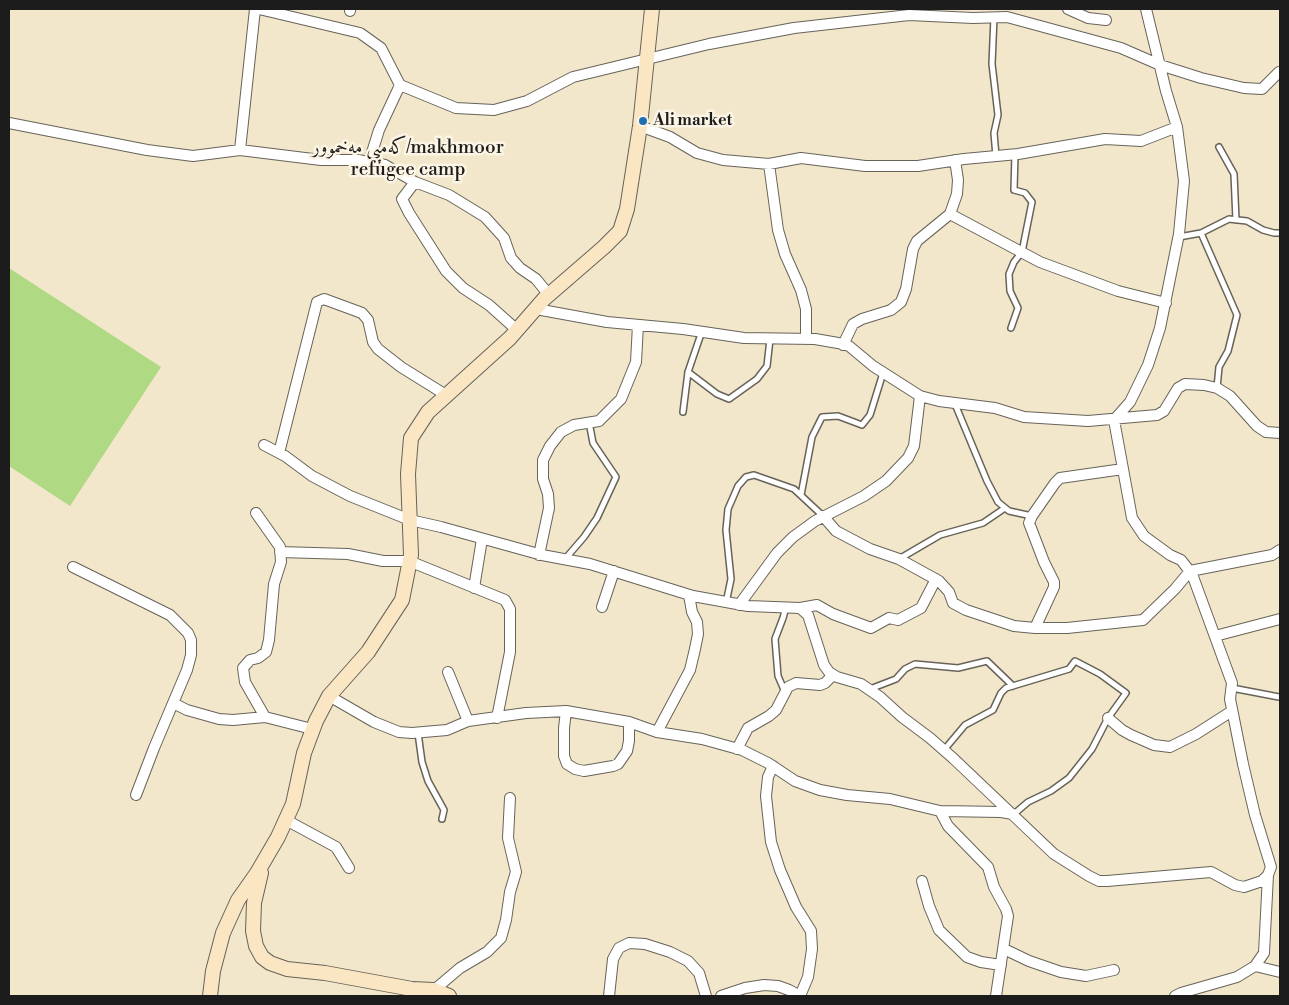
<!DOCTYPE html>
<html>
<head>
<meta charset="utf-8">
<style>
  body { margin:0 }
  #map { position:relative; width:1289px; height:1005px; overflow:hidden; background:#f2e7cb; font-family:"Libre Bodoni",serif }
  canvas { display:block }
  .frame { position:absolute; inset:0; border:10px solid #1c1c1c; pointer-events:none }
</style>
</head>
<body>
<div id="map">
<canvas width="1289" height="1005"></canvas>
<div class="frame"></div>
</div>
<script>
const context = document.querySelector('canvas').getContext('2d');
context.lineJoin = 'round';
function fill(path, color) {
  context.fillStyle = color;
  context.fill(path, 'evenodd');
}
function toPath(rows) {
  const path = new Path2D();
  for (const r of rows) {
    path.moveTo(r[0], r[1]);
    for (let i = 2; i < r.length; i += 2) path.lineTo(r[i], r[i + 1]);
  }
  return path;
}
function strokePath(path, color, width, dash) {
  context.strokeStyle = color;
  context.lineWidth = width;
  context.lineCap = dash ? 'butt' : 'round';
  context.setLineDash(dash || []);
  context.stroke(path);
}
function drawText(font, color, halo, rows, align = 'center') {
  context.font = font + ' "Libre Bodoni",Amiri,serif';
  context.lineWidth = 5;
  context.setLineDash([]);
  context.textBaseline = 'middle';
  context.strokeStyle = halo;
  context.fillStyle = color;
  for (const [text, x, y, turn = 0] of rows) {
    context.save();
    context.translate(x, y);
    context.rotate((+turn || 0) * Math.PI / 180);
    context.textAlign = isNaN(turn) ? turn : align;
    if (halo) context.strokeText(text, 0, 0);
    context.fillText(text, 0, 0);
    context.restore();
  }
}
fill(toPath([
  [9,268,161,367,70,506,9,466]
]), '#b0d984');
const lane = toPath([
  [994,17,992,64,998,115,994,133,996,156],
  [1219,147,1234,174,1236,220],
  [1201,233,1237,315,1228,351,1219,367,1217,388],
  [1179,237,1201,233,1229,219,1247,221,1263,230,1274,233,1280,233],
  [1011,328,1018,308,1010,291,1009,274,1014,262,1022,252,1032,202,1025,193,1014,190,1015,154],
  [688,372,717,394,729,399,757,379,767,366,770,339],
  [955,404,987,481,998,502,1009,511,1032,516],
  [683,412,688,372,702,331],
  [801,495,812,437,822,417,838,416,862,425,870,415,883,373],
  [565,559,584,537,597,518,616,477,593,443,589,422],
  [899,559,940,535,983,523,1005,508],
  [726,603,731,579,726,530,728,509,738,486,746,477,754,475,794,489,823,516],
  [1232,688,1279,697],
  [870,689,896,679,905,669,915,664,958,668,987,661,1013,686],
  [785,692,778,676,775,639,783,618,786,607],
  [418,733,422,762,428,781,444,810,442,819],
  [944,750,965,725,993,710,1001,693,1006,688,1069,669,1075,661,1100,674,1126,693,1108,718,1092,749,1069,778,1051,791,1028,802,1014,814]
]);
const street = toPath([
  [259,9,360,33,381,48,400,85,456,108,494,110,527,101,573,77,709,44,794,28,909,15,973,18,1007,17,1121,48,1160,65,1201,78,1244,88,1262,89,1279,72],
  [1068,9,1088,18,1106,20],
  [350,11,350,9],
  [9,123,147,150,193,156,240,150,321,160,358,160,385,165,415,182,449,195,485,217,504,238,511,258,520,268,536,279,549,295],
  [640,126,670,137,697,153,723,160,769,164,801,158,865,166,918,166,964,159,1018,154,1105,139,1141,141,1177,127],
  [240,150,255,9],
  [369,162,379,130,400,85],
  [769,164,778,230,785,254,801,290,806,309,806,339],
  [415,182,402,199,409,213,446,271,463,288,489,305,517,330],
  [950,214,1040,262,1118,291,1166,303],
  [536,309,607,322,683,329,744,338,815,339,838,343,849,346,873,366,920,396,939,401,995,408,1024,417,1088,421,1157,415,1164,411,1178,388,1185,384,1204,385,1217,388,1230,396,1257,426,1266,432,1280,433],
  [843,345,853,324,862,319,891,310,901,302,906,289,913,249,917,241,950,214,957,194,958,180,955,160],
  [264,445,285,456,312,476,350,496,410,520,441,527,542,555,590,564,693,596,748,606,800,608,808,615,824,665,829,672,837,677,861,684,880,697,902,717,930,738,954,759,1054,854,1089,876,1099,881,1107,881,1211,872,1235,885,1244,887,1262,881,1268,875,1271,867,1255,815,1243,764,1230,699,1232,683,1192,574,1181,560,1170,555,1144,536,1132,518,1114,420,1130,402,1148,365,1160,328,1179,234,1184,181,1177,127,1166,91,1146,9],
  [279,453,317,302,324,299,362,313,368,320,373,342,378,349,401,367,446,395],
  [256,513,280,547,281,562,274,584,269,640,266,652,258,658,250,660,243,668,245,682,265,717],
  [823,516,836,531,870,549,899,559,939,581,949,592,953,603,966,610,1014,626,1035,628,1067,628,1143,620,1175,589,1190,571,1272,555,1280,550],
  [280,552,348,554,383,561,409,561,505,600,510,609,510,652,497,718],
  [539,555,549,508,548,494,543,479,543,460,550,446,561,432,574,425,599,421,621,399,636,362,638,325],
  [73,567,170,615,188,633,191,640,191,655,187,670,154,748,136,795],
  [474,588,482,539],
  [739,605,777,553,793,537,815,521,864,496,886,481,908,458,914,446,920,396],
  [602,607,614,571],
  [800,608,817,605,833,614,871,628,889,618,898,620,921,608,936,579],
  [1035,628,1054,587,1054,582,1044,562,1031,528,1029,523,1032,516,1055,483,1060,478,1123,469],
  [1215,636,1280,619],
  [448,672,468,721],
  [329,696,374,722,399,732,412,733,447,730,468,721,526,713,566,711,629,722,657,732,702,739,742,750,768,763,795,781,820,790,847,795,890,799,940,811,1001,812,1013,814],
  [173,703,187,710,219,719,233,720,265,717,312,729],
  [566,711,564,728,564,756,567,764,575,769,584,771,613,766,618,764,627,751,629,741,629,722],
  [1108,718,1122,730,1131,735,1154,745,1170,747,1196,734,1232,711],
  [657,732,690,670,695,649,698,634,697,622,692,612,689,595],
  [737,749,748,728,769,716,776,710,788,687,796,683,820,685,825,683,833,675],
  [773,766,768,777,766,796,771,842,780,870,796,907,811,931,812,949,808,977,800,996],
  [940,811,948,826,988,867,994,887,1006,909,1008,916,996,996],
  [286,820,336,847,349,868],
  [922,881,929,906,939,930,967,957,981,962,1001,965],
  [1004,949,1029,961,1061,972,1086,976,1114,970],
  [1255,966,1280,972],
  [434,990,460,968,487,952,501,938,506,920,510,892,516,872,508,838,510,798],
  [609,996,613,959,619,948,629,943,645,944,670,952,688,961,699,973,706,996],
  [721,996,745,988,764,985,778,986,789,990,800,996],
  [1175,996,1181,993,1237,977,1255,966,1264,953,1268,875]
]);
const secondary = toPath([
  [261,873,254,903,253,931,256,946,262,957,270,963,287,969,325,973,412,989,434,990,449,996],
  [210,996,213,971,223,933,238,900,257,873,278,837,293,804,304,753,316,721,329,696,368,652,402,600,411,555,408,474,411,438,428,412,510,338,544,299,604,247,620,231,627,209,640,126,652,9]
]);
strokePath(lane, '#676359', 8);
strokePath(street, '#676359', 12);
strokePath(secondary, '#676359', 16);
strokePath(lane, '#fff', 5);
strokePath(street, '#fff', 10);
strokePath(secondary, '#fbe6c4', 14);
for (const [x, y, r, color] of [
  [643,121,5,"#1f6fb2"]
]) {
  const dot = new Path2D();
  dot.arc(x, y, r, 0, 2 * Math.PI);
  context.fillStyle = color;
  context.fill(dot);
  strokePath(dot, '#fcf5e5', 2);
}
drawText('bold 16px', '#1c1c1c', '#fcf5e5', [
  ["Ali market",653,121]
], 'left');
drawText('19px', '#1c1c1c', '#fcf5e5', [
  ["کەمپی مەخموور/makhmoor",408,148],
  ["refugee camp",408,170]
]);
</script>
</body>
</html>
